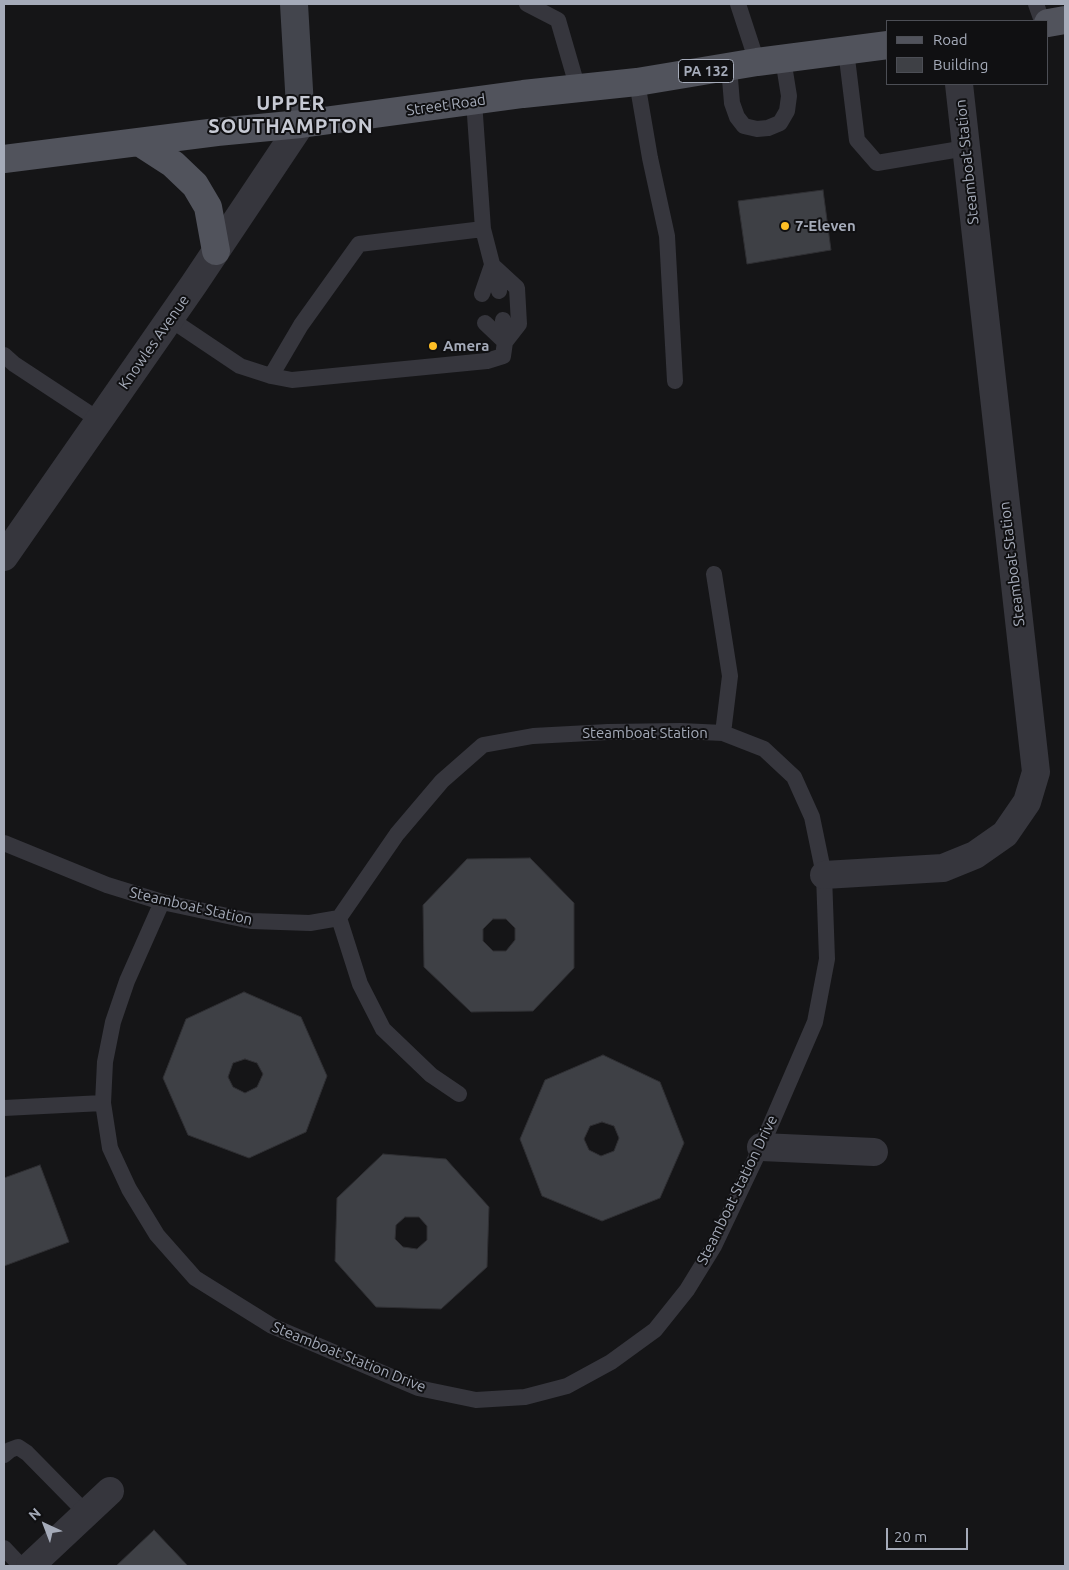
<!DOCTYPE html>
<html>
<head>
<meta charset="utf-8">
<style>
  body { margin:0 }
  #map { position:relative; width:1069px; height:1570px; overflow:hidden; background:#151517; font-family:Ubuntu,sans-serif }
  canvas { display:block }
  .frame { position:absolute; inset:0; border:5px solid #a5abb9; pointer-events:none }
  .legend { position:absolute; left:886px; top:20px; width:162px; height:65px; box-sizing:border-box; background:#101012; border:1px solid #4c4e55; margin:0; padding:6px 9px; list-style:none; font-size:15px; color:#a5abb9 }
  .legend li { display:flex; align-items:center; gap:10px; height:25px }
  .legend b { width:25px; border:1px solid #4c4e55 }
  .north { position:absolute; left:20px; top:1500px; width:50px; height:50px; -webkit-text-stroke:4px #101012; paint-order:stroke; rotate:317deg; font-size:14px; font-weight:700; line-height:20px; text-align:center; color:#a5abb9 }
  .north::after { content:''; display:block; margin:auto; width:18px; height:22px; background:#a5abb9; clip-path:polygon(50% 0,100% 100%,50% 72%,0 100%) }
  .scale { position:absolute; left:886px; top:1528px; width:82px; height:22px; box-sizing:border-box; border:2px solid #a5abb9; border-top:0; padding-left:6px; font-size:15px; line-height:18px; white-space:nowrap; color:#a5abb9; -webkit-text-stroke:4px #101012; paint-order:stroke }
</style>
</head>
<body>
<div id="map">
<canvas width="1069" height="1570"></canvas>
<div class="frame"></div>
<ul class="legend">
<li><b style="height:6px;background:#51535c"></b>Road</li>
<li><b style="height:14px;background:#3e4045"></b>Building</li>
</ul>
<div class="north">N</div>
<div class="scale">20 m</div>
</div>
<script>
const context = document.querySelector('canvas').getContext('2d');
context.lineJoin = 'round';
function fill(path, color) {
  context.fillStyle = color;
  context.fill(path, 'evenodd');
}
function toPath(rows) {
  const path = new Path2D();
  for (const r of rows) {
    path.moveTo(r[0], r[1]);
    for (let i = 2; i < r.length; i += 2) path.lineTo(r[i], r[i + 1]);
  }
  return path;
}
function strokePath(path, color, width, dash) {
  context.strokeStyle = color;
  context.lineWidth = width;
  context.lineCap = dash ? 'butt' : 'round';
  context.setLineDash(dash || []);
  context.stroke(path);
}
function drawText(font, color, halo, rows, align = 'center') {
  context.font = font + ' Ubuntu,sans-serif';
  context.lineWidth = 4;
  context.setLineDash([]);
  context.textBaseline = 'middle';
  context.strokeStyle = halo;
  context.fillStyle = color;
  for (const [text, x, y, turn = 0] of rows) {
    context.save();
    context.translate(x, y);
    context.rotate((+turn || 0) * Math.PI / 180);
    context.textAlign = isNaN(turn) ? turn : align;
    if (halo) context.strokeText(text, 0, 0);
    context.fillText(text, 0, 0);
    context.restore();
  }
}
const building = toPath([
  [823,190,831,250,747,264,738,201,823,190],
  [530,858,574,903,574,968,533,1011,471,1012,424,967,423,905,467,859,530,858],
  [493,919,506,919,515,928,515,940,506,951,493,951,483,941,483,929,493,919],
  [244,992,301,1017,327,1076,306,1132,249,1158,188,1135,163,1078,186,1019,244,992],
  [245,1059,257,1063,263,1074,257,1087,245,1093,233,1087,228,1077,233,1063,245,1059],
  [603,1055,660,1082,684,1143,660,1198,602,1221,542,1196,520,1139,545,1080,603,1055],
  [602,1122,614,1126,619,1138,614,1151,601,1156,589,1150,584,1139,590,1126,602,1122],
  [383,1154,446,1159,489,1207,487,1267,441,1309,376,1307,335,1261,337,1198,383,1154],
  [405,1217,419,1217,427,1226,427,1240,417,1249,403,1247,395,1239,396,1225,405,1217],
  [40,1165,69,1242,4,1266,4,1178,40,1165],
  [154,1530,188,1566,116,1566,154,1530]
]);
fill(building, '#3e4045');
strokePath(building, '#2f2f33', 1);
strokePath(toPath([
  [527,4,558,20,578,89],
  [738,4,757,62],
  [1036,4,1042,21],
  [846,50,857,140,877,163,966,148],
  [729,67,732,103,737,117,744,126,757,129,768,128,780,123,787,111,789,96,783,59],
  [637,82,650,158,667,236,675,381],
  [483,229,499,291],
  [482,294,492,265,517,288,519,324,505,342,485,323],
  [170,319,240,366,271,376,292,380,487,361,503,356,505,342,503,320],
  [4,355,14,364,99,420],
  [271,376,301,325,359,244,483,229,474,101],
  [714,574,730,676,723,733],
  [4,843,107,885,162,902,251,921,310,923,339,918,397,834,442,781,483,745,533,736,608,732,681,731,723,733,764,749,794,777,812,817,824,875,827,959,815,1022,761,1147,714,1246,687,1290,655,1330,611,1362,567,1386,525,1397,476,1400,418,1388,272,1326,195,1278,157,1235,129,1189,110,1148,103,1103,105,1062,113,1022,127,981,162,902],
  [339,918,360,984,383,1029,431,1075,459,1094],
  [4,1108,103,1103],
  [4,1455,10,1450,18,1447,27,1453,86,1513],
  [4,1548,21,1566]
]), '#36363d', 16);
strokePath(toPath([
  [4,557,194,284,301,124],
  [824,875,943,868,975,855,1005,834,1027,802,1036,772,959,84],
  [761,1147,874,1152],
  [30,1566,110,1491]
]), '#36363d', 28);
strokePath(toPath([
  [294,4,301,124]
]), '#43454d', 28);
strokePath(toPath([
  [1048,23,1065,20],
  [139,142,173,164,195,185,208,207,216,251],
  [4,159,217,132,301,124,523,94,637,82,757,62,888,45]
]), '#51535c', 28);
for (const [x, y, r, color] of [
  [785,226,5,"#ffbf25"],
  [433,346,5,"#ffbf25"]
]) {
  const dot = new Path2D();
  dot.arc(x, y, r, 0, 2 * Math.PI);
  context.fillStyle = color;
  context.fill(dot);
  strokePath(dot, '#101012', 2);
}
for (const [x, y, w] of [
  [706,71,55]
]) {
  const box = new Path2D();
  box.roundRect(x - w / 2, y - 11.5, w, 23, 4);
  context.fillStyle = '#101012';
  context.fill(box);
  strokePath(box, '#a5abb9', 1);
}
drawText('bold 14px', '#a5abb9', null, [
  ["PA 132",706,71]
]);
drawText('15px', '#a5abb9', '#101012', [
  ["Street Road",446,105,-8],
  ["Steamboat Station",967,162,-96],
  ["Knowles Avenue",154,342,-55],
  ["Steamboat Station",1012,564,-97],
  ["Steamboat Station",645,733],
  ["Steamboat Station",191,906,13],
  ["Steamboat Station Drive",737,1190,-64],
  ["Steamboat Station Drive",349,1357,22]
]);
drawText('bold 15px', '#a5abb9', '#101012', [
  ["7-Eleven",795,226],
  ["Amera",443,346]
], 'left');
context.letterSpacing = '1px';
drawText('bold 20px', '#c7cad4', '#101012', [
  ["UPPER",291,103],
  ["SOUTHAMPTON",291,126]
]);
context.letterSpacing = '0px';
</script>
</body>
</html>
